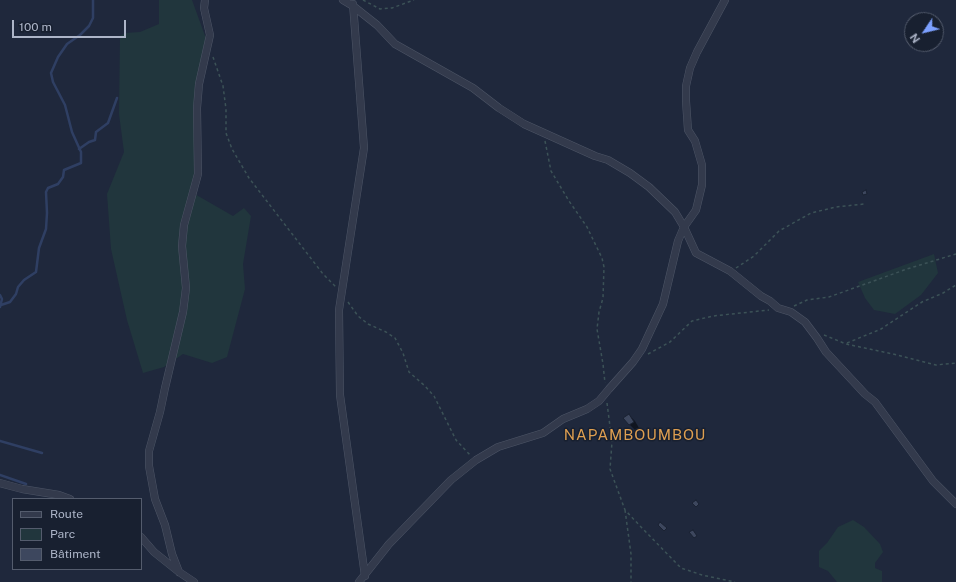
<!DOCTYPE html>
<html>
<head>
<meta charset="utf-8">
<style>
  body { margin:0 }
  #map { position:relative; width:956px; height:582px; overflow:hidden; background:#1f283c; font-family:"Public Sans",sans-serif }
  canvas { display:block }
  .legend { position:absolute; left:12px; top:498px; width:130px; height:72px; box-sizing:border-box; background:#182030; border:1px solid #545c6d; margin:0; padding:5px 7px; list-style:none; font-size:12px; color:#adb5c8 }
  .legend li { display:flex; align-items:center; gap:8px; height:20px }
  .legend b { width:20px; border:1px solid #545c6d }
  .north { position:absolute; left:904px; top:12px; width:40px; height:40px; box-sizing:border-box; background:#182030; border:1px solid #545c6d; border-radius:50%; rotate:235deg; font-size:11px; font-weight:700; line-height:16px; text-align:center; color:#adb5c8 }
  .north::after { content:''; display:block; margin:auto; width:14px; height:18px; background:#7ca0ff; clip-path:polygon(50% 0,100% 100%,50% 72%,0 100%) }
  .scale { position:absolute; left:12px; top:20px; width:114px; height:18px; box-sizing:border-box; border:2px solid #adb5c8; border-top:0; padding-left:5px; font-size:12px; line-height:14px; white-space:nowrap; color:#adb5c8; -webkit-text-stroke:3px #182030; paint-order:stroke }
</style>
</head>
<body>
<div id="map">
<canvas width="956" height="582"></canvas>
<ul class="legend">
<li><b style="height:5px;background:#333a4c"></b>Route</li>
<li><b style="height:11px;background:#21363d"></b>Parc</li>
<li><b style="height:11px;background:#3d475e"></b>Bâtiment</li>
</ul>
<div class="north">N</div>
<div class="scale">100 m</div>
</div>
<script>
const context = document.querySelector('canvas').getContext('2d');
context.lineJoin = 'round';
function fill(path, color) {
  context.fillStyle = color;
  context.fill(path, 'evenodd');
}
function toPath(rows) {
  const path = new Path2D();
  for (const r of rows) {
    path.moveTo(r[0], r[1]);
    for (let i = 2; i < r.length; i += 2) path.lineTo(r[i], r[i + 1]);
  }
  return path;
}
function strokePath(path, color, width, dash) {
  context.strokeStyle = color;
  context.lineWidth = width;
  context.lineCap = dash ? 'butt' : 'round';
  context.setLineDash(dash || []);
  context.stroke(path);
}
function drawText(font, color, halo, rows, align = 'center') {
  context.font = font + ' "Public Sans",sans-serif';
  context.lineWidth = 3;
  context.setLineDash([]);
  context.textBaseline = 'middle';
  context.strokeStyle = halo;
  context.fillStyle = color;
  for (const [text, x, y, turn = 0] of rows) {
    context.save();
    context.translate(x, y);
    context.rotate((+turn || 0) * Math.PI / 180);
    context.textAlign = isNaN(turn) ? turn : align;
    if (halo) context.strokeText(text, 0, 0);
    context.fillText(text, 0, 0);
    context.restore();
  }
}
fill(toPath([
  [159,0,192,0,208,44,199,84,198,174,193,193,233,216,244,208,251,216,243,264,245,289,227,357,212,363,183,354,164,367,143,373,127,320,111,249,107,194,124,152,119,114,120,36,125,33,140,32,159,24],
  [934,254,938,273,921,295,895,314,874,310,865,298,858,282],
  [853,520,864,527,880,544,883,552,875,563,875,568,882,571,882,582,837,582,828,571,819,567,819,551,827,543,838,527]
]), '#21363d');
fill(toPath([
  [629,415,635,421,639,428,635,430,630,425,625,418]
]), '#0007');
strokePath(toPath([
  [79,149,89,142,95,140,96,132,108,123,117,98],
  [0,295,2,299,0,307],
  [1,305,10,302,16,294,18,287,24,280,36,272,39,248,46,229,47,213,46,192,48,188,58,184,63,177,64,170,81,163,81,152,72,132,65,105,53,82,51,73,58,57,67,44,80,35,89,26,93,18,93,0],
  [0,441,42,453],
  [0,475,26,484]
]), '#2f3f63', 2.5);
const building = toPath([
  [866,190,867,194,863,195,862,192,866,190],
  [629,414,634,422,629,425,623,418,629,414],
  [696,500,699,504,696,507,692,503,696,500],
  [660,522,667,528,664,531,658,525,660,522],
  [693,530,697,536,694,538,689,532,693,530]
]);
fill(building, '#3d475e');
strokePath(building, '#1a2232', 1);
const minor = toPath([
  [343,0,353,6,377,25,395,44,473,88,499,108,524,124,595,156,608,160,630,173,649,187,675,212,684,227,696,253,730,271,761,296,770,301,778,308,791,312,805,322,817,338,826,352,865,394,875,402,933,481,956,504],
  [353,4,364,148,339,310,340,395,365,576],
  [0,483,22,489,59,495,70,499],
  [141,537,154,552,179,572,194,582],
  [179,572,172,554,165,525,155,499,149,466,149,451,160,412,165,388,183,312,186,288,182,246,184,225,198,174,197,108,199,84,210,35,204,8,205,0],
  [359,582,389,544,451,480,476,460,498,447,543,433,563,419,587,409,599,401,609,389,633,362,642,349,663,304,678,241,684,227,696,210,702,185,702,165,695,141,688,130,686,101,686,86,690,68,697,52,725,0]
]);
strokePath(minor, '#4d5566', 8);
strokePath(toPath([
  [363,0,380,9,392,8,414,0],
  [213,57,223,86,226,109,226,133,232,149,249,178,323,274,336,287],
  [545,141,551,171,569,201,587,227,602,258,604,267,603,298,599,312,597,329,603,364,605,383],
  [736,268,754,256,779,231,811,213,836,207,864,204],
  [348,302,358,316,368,324,386,332,395,338,403,353,409,372,425,386,434,396,456,440,470,455],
  [794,306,807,300,829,297,907,269,956,254],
  [824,335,846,344,893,354,936,365,956,363],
  [847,343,881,329,922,302,943,293,956,285],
  [648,354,670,342,692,321,713,316,769,310],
  [607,403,612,442,610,469,625,510,642,528,681,568,702,575,735,582],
  [625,510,631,554,631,582]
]), '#3c5257', 1.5, [3, 3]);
strokePath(minor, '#333a4c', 7);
context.letterSpacing = '1px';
drawText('15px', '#df9f51', '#182030', [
  ["NAPAMBOUMBOU",635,435]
]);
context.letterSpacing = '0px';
</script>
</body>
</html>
